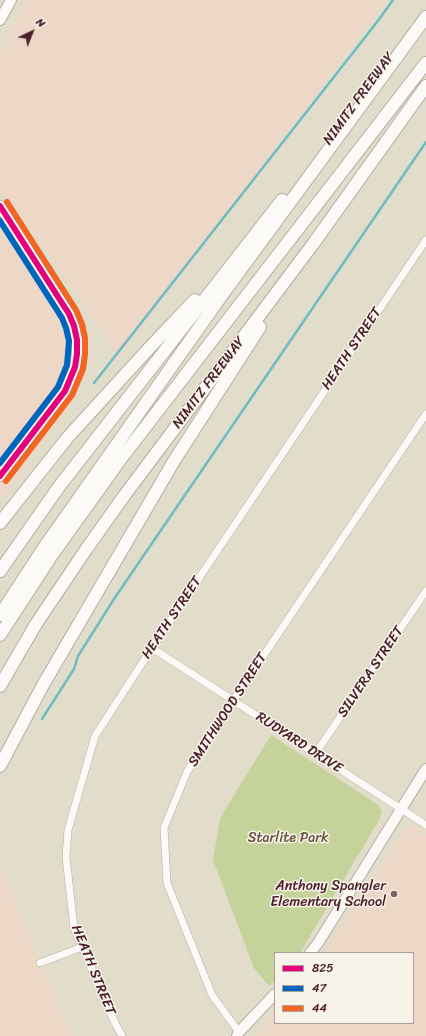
<!DOCTYPE html>
<html>
<head>
<meta charset="utf-8">
<style>
  body { margin:0 }
  #map { position:relative; width:426px; height:1036px; overflow:hidden; background:#e2ddcb; font-family:Sriracha,sans-serif }
  canvas { display:block }
  .legend { position:absolute; left:274px; top:952px; width:140px; height:72px; box-sizing:border-box; background:#f7f3e8; border:1px solid #b29e9c; margin:0; padding:5px 7px; list-style:none; font-size:12px; color:#4a1f2b }
  .legend li { display:flex; align-items:center; gap:8px; height:20px }
  .legend b { width:20px; border:1px solid #b29e9c }
  .north { position:absolute; left:12px; top:12px; width:40px; height:40px; -webkit-text-stroke:3px #f7f3e8; paint-order:stroke; rotate:43deg; font-size:11px; font-weight:700; line-height:16px; text-align:center; color:#4a1f2b }
  .north::after { content:''; display:block; margin:auto; width:14px; height:18px; background:#4a1f2b; clip-path:polygon(50% 0,100% 100%,50% 72%,0 100%) }
</style>
</head>
<body>
<div id="map">
<canvas width="426" height="1036"></canvas>
<ul class="legend">
<li><b style="height:5px;background:#e5007d"></b>825</li>
<li><b style="height:5px;background:#0065bd"></b>47</li>
<li><b style="height:5px;background:#f26522"></b>44</li>
</ul>
<div class="north">N</div>
</div>
<script>
const context = document.querySelector('canvas').getContext('2d');
context.lineJoin = 'round';
function fill(path, color) {
  context.fillStyle = color;
  context.fill(path, 'evenodd');
}
function toPath(rows) {
  const path = new Path2D();
  for (const r of rows) {
    path.moveTo(r[0], r[1]);
    for (let i = 2; i < r.length; i += 2) path.lineTo(r[i], r[i + 1]);
  }
  return path;
}
function strokePath(path, color, width, dash) {
  context.strokeStyle = color;
  context.lineWidth = width;
  context.lineCap = dash ? 'butt' : 'round';
  context.setLineDash(dash || []);
  context.stroke(path);
}
function drawText(font, color, halo, rows, align = 'center') {
  context.font = font + ' Sriracha,sans-serif';
  context.lineWidth = 3;
  context.setLineDash([]);
  context.textBaseline = 'middle';
  context.strokeStyle = halo;
  context.fillStyle = color;
  for (const [text, x, y, turn = 0] of rows) {
    context.save();
    context.translate(x, y);
    context.rotate((+turn || 0) * Math.PI / 180);
    context.textAlign = isNaN(turn) ? turn : align;
    if (halo) context.strokeText(text, 0, 0);
    context.fillText(text, 0, 0);
    context.restore();
  }
}
fill(toPath([
  [26,0,387,0,119,355,27,223,0,192,0,53,5,46],
  [0,228,47,301,58,321,65,340,79,395,0,499],
  [410,824,426,835,426,1036,255,1036,275,1013,275,1023,413,1023,413,953,323,953],
  [0,866,70,1036,0,1036]
]), '#edd7c7');
fill(toPath([
  [271,735,377,804,382,811,379,820,300,953,275,953,275,981,269,986,254,968,213,860,220,818]
]), '#c5d299');
strokePath(toPath([
  [94,383,377,22,393,0],
  [42,719,74,669,78,656,116,596,426,142]
]), '#6ebbc0', 2.5);
const street = toPath([
  [152,648,426,825],
  [315,754,426,591],
  [40,963,82,947],
  [239,1032,212,995,167,883,164,828,187,772,233,701,426,414],
  [122,1036,115,1023,74,928,66,857,68,830,95,736,152,648,426,240]
]);
const secondary = toPath([
  [0,20,11,0],
  [0,206,69,314,74,326,77,340,77,354,75,367,65,391,0,476],
  [310,953,318,943,426,769],
  [237,1036,239,1032,275,994]
]);
const highway = toPath([
  [0,523,68,437,153,344,195,300],
  [0,571,58,488,282,200],
  [0,615,43,549,222,295,426,17],
  [0,635,52,555,123,456,426,63],
  [0,686,36,624,85,551,124,496,313,244,426,86],
  [0,766,43,685,136,526,174,461,260,327]
]);
strokePath(street, '#b4ada3', 8);
strokePath(secondary, '#b4ada3', 12);
strokePath(highway, '#b4ada3', 14);
strokePath(street, '#fbfaf7', 7);
strokePath(secondary, '#fbfaf7', 10);
strokePath(highway, '#fbfaf7', 12);
strokePath(toPath([
  [0,206,69,314,74,326,77,340,77,354,75,367,65,391,0,476]
]), '#e5007d', 6);
strokePath(toPath([
  [0,221,62,318,66,328,69,341,67,365,58,387,0,463]
]), '#0065bd', 6);
strokePath(toPath([
  [6,481,72,395,83,369,85,354,85,338,82,324,76,310,7,202]
]), '#f26522', 6);
for (const [x, y, r, color] of [
  [394,894,4,"#7f6263"]
]) {
  const dot = new Path2D();
  dot.arc(x, y, r, 0, 2 * Math.PI);
  context.fillStyle = color;
  context.fill(dot);
  strokePath(dot, '#f7f3e8', 1.5);
}
drawText('14px', '#4a1f2b', '#f7f3e8', [
  ["NIMITZ FREEWAY",359,99,-54],
  ["HEATH STREET",352,349,-56],
  ["NIMITZ FREEWAY",209,383,-53],
  ["HEATH STREET",172,618,-56],
  ["SILVERA STREET",371,672,-56],
  ["SMITHWOOD STREET",228,710,-57],
  ["RUDYARD DRIVE",299,743,33],
  ["HEATH STREET",93,970,68]
]);
drawText('14px', '#685240', '#f7f3e8', [
  ["Starlite Park",288,838]
]);
drawText('14px', '#4a1f2b', '#f7f3e8', [
  ["Anthony Spangler",386,886],
  ["Elementary School",386,902]
], 'right');
</script>
</body>
</html>
